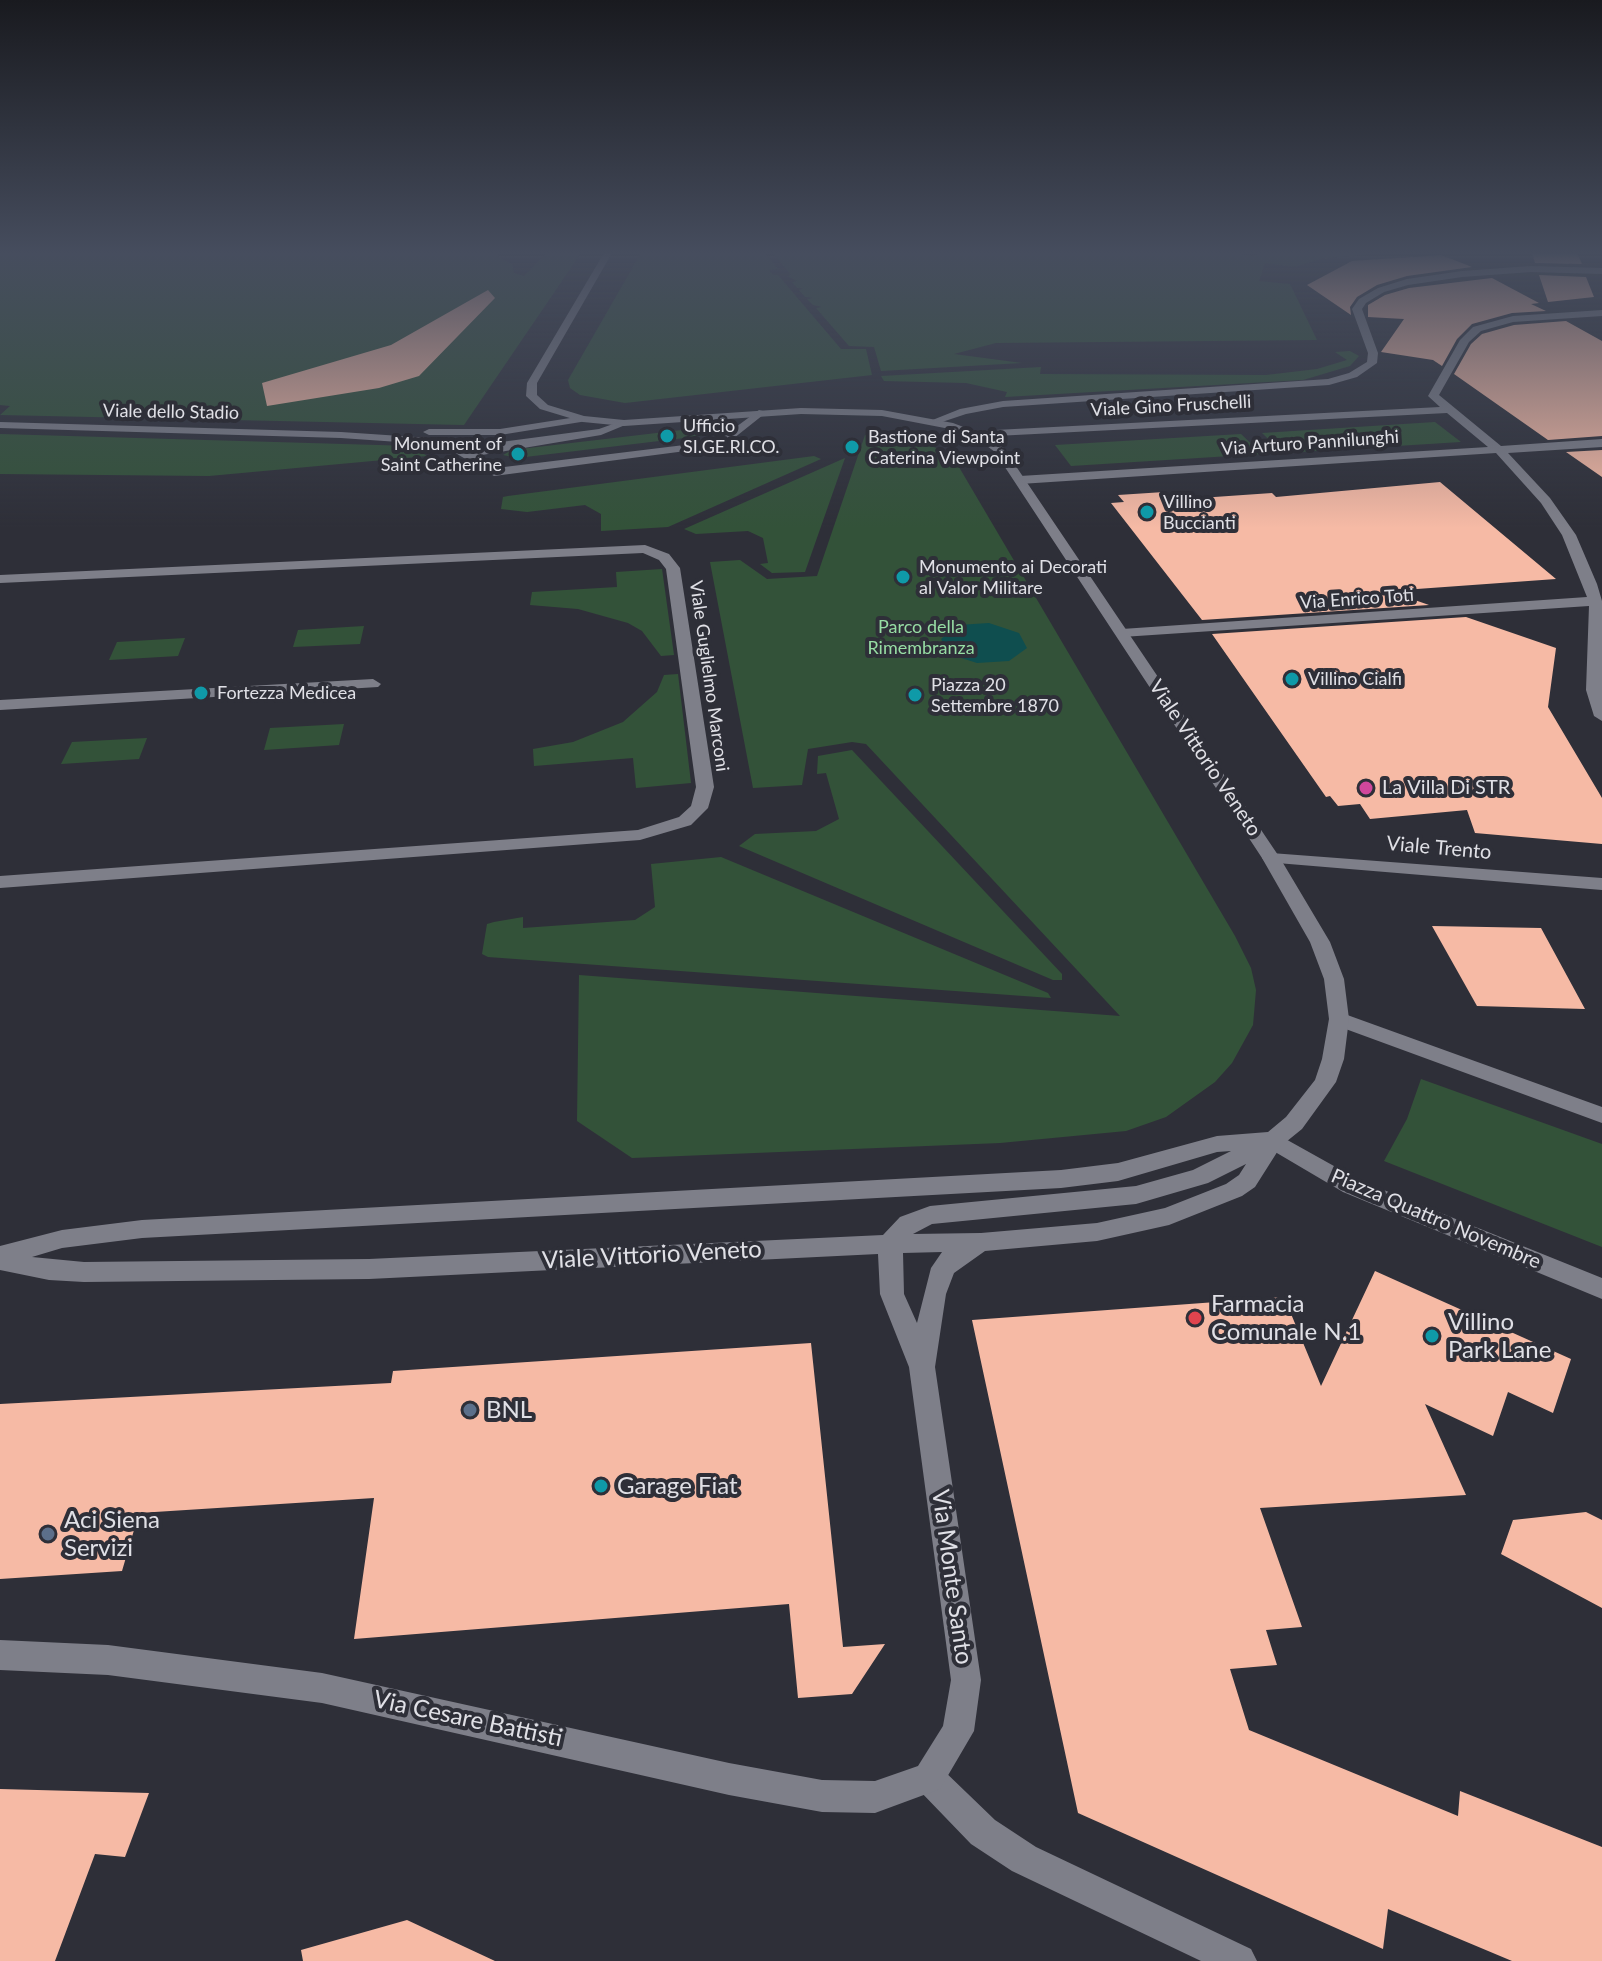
<!DOCTYPE html>
<html>
<head>
<meta charset="utf-8">
<style>
  body { margin:0 }
  canvas { display:block; background:#2e2f38 }
</style>
</head>
<body>
<canvas width="1602" height="1961"></canvas>
<script>
const context = document.querySelector('canvas').getContext('2d');
context.lineJoin = 'round';
function fill(path, color) {
  context.fillStyle = color;
  context.fill(path, 'evenodd');
}
function toPath(rows) {
  const path = new Path2D();
  for (const r of rows) {
    path.moveTo(r[0], r[1]);
    for (let i = 2; i < r.length; i += 2) path.lineTo(r[i], r[i + 1]);
  }
  return path;
}
function strokePath(path, color, width, dash) {
  context.strokeStyle = color;
  context.lineWidth = width;
  context.lineCap = dash ? 'butt' : 'round';
  context.setLineDash(dash || []);
  context.stroke(path);
}
function drawText(font, color, halo, rows, align = 'center') {
  context.font = font + ' Lato,sans-serif';
  context.lineWidth = 8;
  context.setLineDash([]);
  context.textBaseline = 'middle';
  context.strokeStyle = halo;
  context.fillStyle = color;
  for (const [text, x, y, turn = 0] of rows) {
    context.save();
    context.translate(x, y);
    context.rotate((+turn || 0) * Math.PI / 180);
    context.textAlign = isNaN(turn) ? turn : align;
    if (halo) context.strokeText(text, 0, 0);
    context.fillText(text, 0, 0);
    context.restore();
  }
}
fill(toPath([
  [0,253,497,253,499,258,512,264,514,273,524,276,547,253,581,253,464,425,0,415,10,406,0,405],
  [641,253,765,253,778,269,769,270,773,275,778,275,841,349,866,349,872,375,625,403,580,395,570,388,568,380],
  [773,253,1235,253,1252,256,1262,253,1380,253,1320,259,1294,267,1265,263,1259,281,1290,284,1317,340,996,343,954,354,1022,363,881,371,874,347,849,346,816,308,822,307,813,305,807,299,813,298,805,297,799,290,803,288,797,288,792,282,797,281,787,276,791,275],
  [1350,351,1359,356,1350,366,1303,380,1005,397,1007,392,966,383,884,381,881,376,1041,367,1040,374,1266,375,1317,369,1347,360,1335,352],
  [1435,422,1461,442,1283,453,1262,433],
  [716,426,701,436,517,458,503,455,512,450],
  [0,434,412,446,427,456,209,476,0,474],
  [1241,434,1262,454,1071,466,1055,445],
  [865,435,914,440,942,450,956,462,1235,936,1251,968,1256,990,1253,1025,1232,1063,1215,1082,1166,1117,1126,1131,1000,1143,632,1158,577,1121,579,975,1120,1016,866,744,852,742,808,749,802,785,753,788,710,562,740,560,767,579,817,576],
  [814,456,821,459,668,527,601,531,601,514,585,505,527,512,501,509,503,497,508,496],
  [845,458,805,572,772,573,760,564,768,563,763,538,748,531,696,534,684,529],
  [662,569,674,655,661,656,642,631,628,623,578,609,530,605,532,592,617,587,616,572],
  [364,626,360,644,293,647,298,630],
  [185,638,178,656,109,660,117,642],
  [678,674,691,783,636,788,633,758,534,766,533,749,573,742,623,722,657,692,664,675],
  [344,724,339,745,264,750,270,728],
  [147,738,139,759,61,764,72,742],
  [852,750,1062,974,1062,980,1053,980,739,846,755,834,816,831,839,819,826,773,817,774,818,756],
  [721,857,1048,993,1051,998,488,957,482,954,487,924,494,922,523,917,523,928,635,920,655,907,651,864],
  [1421,1079,1602,1144,1602,1247,1384,1161,1407,1119]
]), '#335239');
fill(toPath([
  [989,623,1019,633,1027,648,1009,661,977,663,949,654,941,639,958,625]
]), '#0f4e4f');
fill(toPath([
  [1532,253,1572,253,1578,255,1582,264,1535,263],
  [1441,255,1472,267,1407,276,1377,285,1357,297,1350,307,1351,315,1307,285,1352,261],
  [1539,275,1586,277,1594,297,1548,302],
  [1492,278,1539,303,1531,304,1546,311,1512,313,1472,324,1457,339,1442,366,1433,360,1381,352,1404,319,1368,317,1368,305,1385,295,1409,288],
  [488,290,495,298,419,376,379,388,267,406,262,383,391,345],
  [1566,321,1602,341,1602,436,1548,440,1454,374,1471,344,1482,334,1514,325],
  [1602,450,1602,477,1566,452],
  [1440,482,1556,579,1389,591,1429,605,1202,620,1111,503,1124,502,1118,495,1164,492,1171,500,1272,493,1276,497],
  [1466,617,1556,648,1548,707,1602,798,1602,844,1475,833,1467,810,1370,819,1360,804,1338,806,1330,796,1326,797,1212,634],
  [1432,926,1541,928,1585,1009,1477,1006],
  [1375,1271,1571,1359,1553,1413,1508,1392,1493,1436,1425,1404,1466,1495,1260,1508,1302,1627,1266,1630,1277,1665,1230,1669,1249,1730,1458,1816,1460,1791,1602,1847,1602,1961,1512,1961,1388,1909,1383,1949,1078,1813,972,1320,1284,1297,1321,1386],
  [811,1343,843,1647,885,1644,852,1694,798,1698,789,1604,354,1639,374,1498,139,1513,122,1571,0,1579,0,1404,391,1383,393,1371],
  [1586,1512,1602,1520,1602,1608,1501,1554,1513,1520],
  [0,1789,149,1793,125,1857,95,1854,55,1961,0,1961],
  [407,1920,495,1961,303,1961,301,1950]
]), '#f6baa5');
fill(toPath([
  [759,410,763,411,763,415,724,446,494,476,442,445,341,438,0,428,0,422,341,432,445,439,468,451,501,442,599,429,624,420,630,423,601,435,476,456,496,468,717,441,759,410],
  [583,416,589,419,587,421,500,435,429,435,423,432,429,429,500,429,583,416]
]), '#7e7f89');
fill(toPath([
  [645,545,669,554,680,568,714,787,708,808,691,825,640,840,0,888,0,876,638,830,679,817,691,806,696,787,666,569,659,560,643,553,0,583,0,575,645,545],
  [373,679,381,684,378,687,0,710,0,700,373,679]
]), '#7e7f89');
fill(toPath([
  [1531,266,1602,268,1602,274,1531,272,1462,277,1408,285,1384,292,1366,303,1362,309,1378,353,1377,363,1357,377,1329,385,1003,407,966,414,936,424,930,421,960,409,1003,401,1328,379,1349,373,1367,362,1368,353,1352,309,1359,299,1378,288,1407,279,1462,271,1531,266],
  [1602,310,1602,316,1513,322,1481,331,1469,342,1439,395,1501,446,1602,439,1602,447,1508,453,1550,498,1576,535,1597,584,1602,601,1602,721,1594,716,1586,690,1589,606,1122,637,1115,633,1122,629,1587,597,1562,535,1541,503,1496,453,1020,484,1014,480,1020,476,1488,447,1447,413,976,437,970,434,976,431,1440,407,1428,396,1460,340,1473,327,1513,316,1602,310],
  [1271,853,1602,878,1602,890,1265,862,1262,858,1265,854,1271,853],
  [1339,1012,1602,1107,1602,1123,1332,1024,1329,1019,1332,1014,1339,1012],
  [1273,1132,1359,1180,1602,1278,1602,1299,1343,1192,1265,1146,1262,1140,1265,1134,1273,1132],
  [929,1762,940,1767,995,1820,1036,1847,1251,1949,1257,1961,1201,1961,1012,1871,971,1844,918,1789,913,1778,918,1767,929,1762]
]), '#7e7f89');
fill(toPath([
  [604,253,612,253,537,383,537,395,548,405,584,416,624,420,801,408,882,410,953,423,987,436,1003,447,1280,858,1330,942,1344,979,1349,1019,1344,1059,1336,1082,1302,1129,1281,1146,1255,1187,1242,1196,1169,1225,1097,1241,985,1251,954,1273,946,1294,935,1367,981,1680,974,1731,940,1789,875,1813,822,1812,729,1795,322,1703,108,1675,0,1670,0,1640,108,1645,322,1673,729,1763,822,1780,875,1781,918,1766,943,1726,951,1680,909,1367,880,1294,878,1254,369,1279,84,1282,49,1280,0,1270,0,1246,62,1230,142,1220,1061,1170,1118,1163,1217,1136,1268,1132,1286,1117,1315,1080,1322,1059,1329,1019,1324,979,1310,942,1262,858,995,452,979,440,950,429,882,416,801,414,624,426,583,422,540,409,526,396,527,383,604,253],
  [1231,1151,1193,1170,1136,1186,930,1206,900,1217,883,1235,369,1259,84,1262,32,1257,62,1248,142,1238,1061,1188,1118,1181,1217,1152,1231,1151],
  [1246,1164,1239,1175,1226,1184,1165,1208,1097,1223,981,1233,913,1234,932,1224,1136,1204,1208,1183,1246,1164],
  [942,1252,931,1268,917,1323,904,1294,903,1253,942,1252]
]), '#7e7f89');
const sky = context.createLinearGradient(0, 0, 0, 528);
sky.addColorStop(0, '#191a1f');
sky.addColorStop(0.48, '#464d5e');
sky.addColorStop(1, '#464d5e00');
context.fillStyle = sky;
context.fillRect(0, 0, 1602, 528);
for (const [x, y, r, color] of [
  [667,436,8,"#0f9aa8"],
  [852,447,8,"#0f9aa8"],
  [518,454,8,"#0f9aa8"],
  [1147,512,8,"#0f9aa8"],
  [903,577,8,"#0f9aa8"],
  [1292,679,8,"#0f9aa8"],
  [201,693,8,"#0f9aa8"],
  [915,695,8,"#0f9aa8"],
  [1366,788,8,"#d1479c"],
  [1195,1318,8,"#e0444e"],
  [1432,1336,8,"#0f9aa8"],
  [470,1410,8,"#5c6f8a"],
  [601,1486,8,"#0f9aa8"],
  [48,1534,8,"#5c6f8a"]
]) {
  const dot = new Path2D();
  dot.arc(x, y, r, 0, 2 * Math.PI);
  context.fillStyle = color;
  context.fill(dot);
  strokePath(dot, '#2e2f38', 3);
}
drawText('18px', '#e0e0e6', '#2e2f38', [
  ["Viale Gino Fruschelli",1171,406,-3],
  ["Viale dello Stadio",171,412,1],
  ["Via Arturo Pannilunghi",1310,443,-4],
  ["Via Enrico Toti",1357,599,-4],
  ["Viale Guglielmo Marconi",709,676,82]
]);
drawText('18px', '#e0e0e6', '#2e2f38', [
  ["Ufficio",683,426],
  ["SI.GE.RI.CO.",683,447],
  ["Bastione di Santa",868,437],
  ["Caterina Viewpoint",868,458],
  ["Monument of",502,444,"right"],
  ["Saint Catherine",502,465,"right"],
  ["Villino",1163,502],
  ["Buccianti",1163,523],
  ["Monumento ai Decorati",919,567],
  ["al Valor Militare",919,588],
  ["Villino Cialfi",1308,679],
  ["Piazza 20",931,685],
  ["Settembre 1870",931,706],
  ["Fortezza Medicea",217,693]
], 'left');
drawText('18px', '#97dda4', '#2e2f38', [
  ["Parco della",921,627],
  ["Rimembranza",921,648]
]);
drawText('20px', '#e0e0e6', '#2e2f38', [
  ["Viale Vittorio Veneto",1205,758,56],
  ["Viale Trento",1439,848,5],
  ["Piazza Quattro Novembre",1436,1219,23]
]);
drawText('20px', '#e0e0e6', '#2e2f38', [
  ["La Villa Di STR",1382,788]
], 'left');
drawText('24px', '#e0e0e6', '#2e2f38', [
  ["Viale Vittorio Veneto",652,1255,-3],
  ["Via Monte Santo",952,1577,82],
  ["Via Cesare Battisti",468,1719,12]
]);
drawText('24px', '#e0e0e6', '#2e2f38', [
  ["Farmacia",1211,1304],
  ["Comunale N.1",1211,1332],
  ["Villino",1448,1322],
  ["Park Lane",1448,1350],
  ["BNL",486,1410],
  ["Garage Fiat",617,1486],
  ["Aci Siena",64,1520],
  ["Servizi",64,1548]
], 'left');
</script>
</body>
</html>
